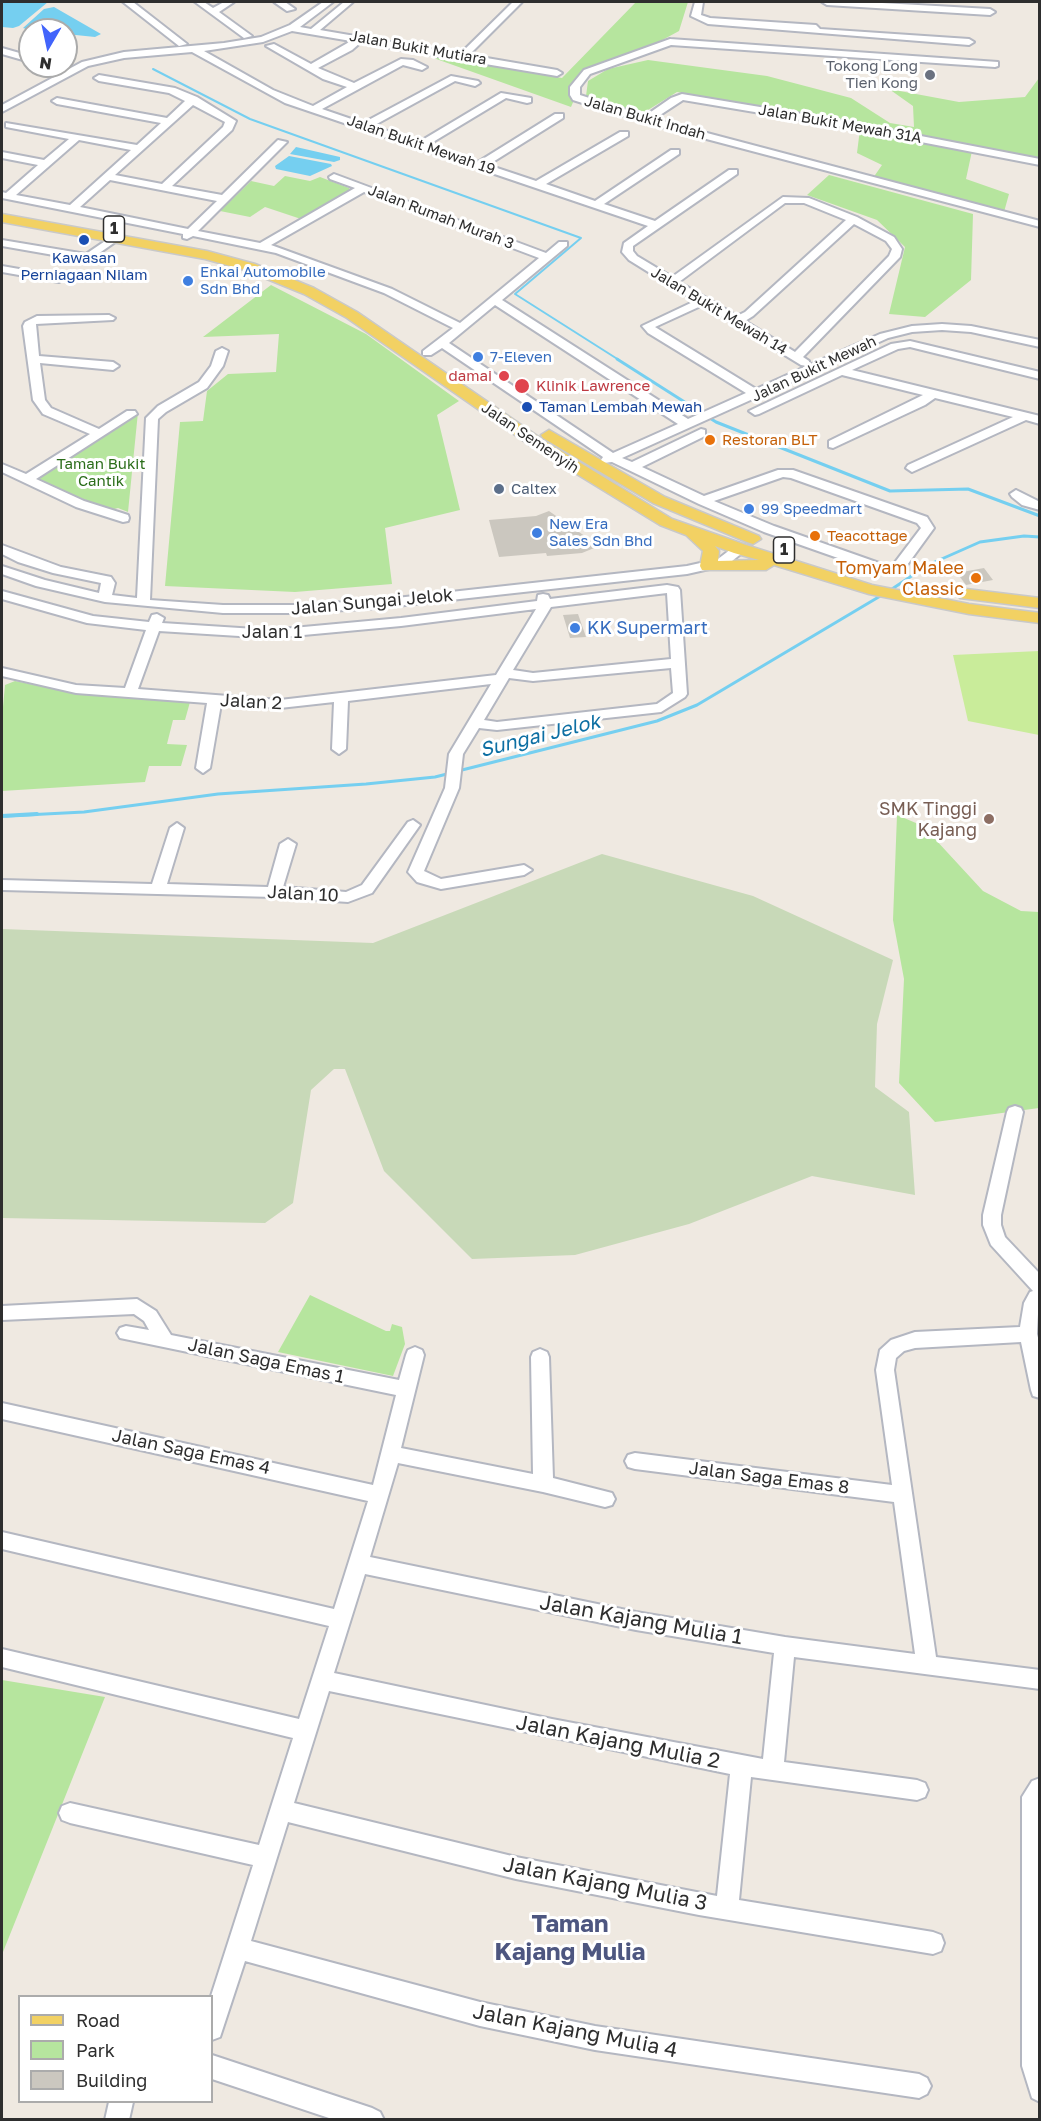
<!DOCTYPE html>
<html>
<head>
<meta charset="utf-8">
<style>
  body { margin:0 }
  #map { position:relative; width:1041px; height:2121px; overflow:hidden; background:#efe9e1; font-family:"Golos Text",sans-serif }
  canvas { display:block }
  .frame { position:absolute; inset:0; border:3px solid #2e2e2e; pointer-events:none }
  .legend { position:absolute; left:18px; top:1995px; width:195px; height:108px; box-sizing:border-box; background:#fff; border:2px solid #ababab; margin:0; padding:8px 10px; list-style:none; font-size:18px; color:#2e2e2e }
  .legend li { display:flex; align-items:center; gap:12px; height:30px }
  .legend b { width:30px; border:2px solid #ababab }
  .north { position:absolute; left:18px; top:18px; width:60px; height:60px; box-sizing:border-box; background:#fff; border:2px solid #ababab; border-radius:50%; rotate:189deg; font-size:16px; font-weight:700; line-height:24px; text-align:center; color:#2e2e2e }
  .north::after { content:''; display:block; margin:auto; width:21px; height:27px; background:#4264fb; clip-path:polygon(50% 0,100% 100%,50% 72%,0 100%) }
</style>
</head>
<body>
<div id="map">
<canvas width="1041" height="2121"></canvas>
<div class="frame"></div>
<ul class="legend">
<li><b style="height:8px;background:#f2d163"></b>Road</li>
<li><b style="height:16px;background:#b6e59e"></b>Park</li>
<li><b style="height:16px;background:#cbc7bf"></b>Building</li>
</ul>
<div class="north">N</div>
</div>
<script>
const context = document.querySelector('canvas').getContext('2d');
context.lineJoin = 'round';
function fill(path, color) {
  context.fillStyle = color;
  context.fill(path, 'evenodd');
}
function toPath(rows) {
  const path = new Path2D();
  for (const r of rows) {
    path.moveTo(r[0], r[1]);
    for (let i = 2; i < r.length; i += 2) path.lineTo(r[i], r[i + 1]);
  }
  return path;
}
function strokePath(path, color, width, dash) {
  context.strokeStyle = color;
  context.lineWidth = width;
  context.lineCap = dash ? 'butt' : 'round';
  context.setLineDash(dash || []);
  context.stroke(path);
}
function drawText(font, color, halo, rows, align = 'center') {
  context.font = font + ' "Golos Text",sans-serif';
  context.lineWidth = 6;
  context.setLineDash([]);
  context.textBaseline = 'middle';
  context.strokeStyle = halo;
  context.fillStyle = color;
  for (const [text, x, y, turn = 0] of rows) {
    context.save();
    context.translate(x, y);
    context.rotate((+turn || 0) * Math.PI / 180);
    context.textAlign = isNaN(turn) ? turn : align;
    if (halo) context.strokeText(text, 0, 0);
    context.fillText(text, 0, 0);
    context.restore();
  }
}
fill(toPath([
  [636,2,688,2,679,31,642,51,584,69,570,86,574,100,571,107,411,50,562,78],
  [648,60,767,76,851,98,890,123,914,127,913,106,889,89,959,102,1025,97,1039,78,1039,159,677,92,640,115,586,96,588,81,608,69],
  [860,129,972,151,966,179,1009,194,1004,212,873,178,882,165,857,153],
  [829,175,973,214,971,280,925,317,889,314,905,247,877,220,807,195],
  [285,176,310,181,320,177,349,188,351,191,301,219,265,207,250,217,220,211,251,181,274,186],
  [271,285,366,334,459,401,437,415,460,510,385,528,392,584,295,592,165,586,180,422,203,421,207,391,228,374,276,372,279,334,203,337],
  [138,412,128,512,118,508,111,510,33,479],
  [15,681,76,693,190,702,185,720,173,720,167,744,187,745,181,766,149,766,145,782,2,791,2,718,5,685],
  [897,815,923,826,983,891,1021,911,1039,912,1039,1108,935,1122,899,1083,904,979,893,920],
  [310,1295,386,1331,390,1331,392,1324,402,1327,405,1344,393,1376,278,1352],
  [2,1680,105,1697,3,1952,2,1951]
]), '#b6e59e');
fill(toPath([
  [602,854,753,896,893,960,877,1024,875,1087,909,1112,915,1195,812,1176,689,1224,575,1255,472,1259,384,1171,345,1069,334,1069,311,1090,293,1203,265,1223,2,1218,2,929,373,943]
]), '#c8d9b8');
fill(toPath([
  [1039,651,1039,735,968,721,953,655]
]), '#c9ec9a');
fill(toPath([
  [2,2,48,2,19,26,13,28,2,27],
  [54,7,101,34,95,37,66,34,66,30,30,30,23,28,44,9],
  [296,147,340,157,340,160,334,162,290,154],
  [289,156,331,164,332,166,310,176,276,169,275,166]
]), '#75cff0');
strokePath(toPath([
  [153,69,250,119,581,238,515,294,619,360]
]), '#75cff0', 2);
strokePath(toPath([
  [617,359,716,422,890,491,968,489,1040,516],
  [889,591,928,565,980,542,1024,536,1040,537],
  [458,771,657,721,697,705,882,595],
  [6,816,84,812,218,794,366,784,435,777,451,773]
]), '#75cff0', 3);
strokePath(toPath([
  [2,816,37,814]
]), '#75cff0', 4);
fill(toPath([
  [549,511,599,546,582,553,547,556,546,553,499,557,489,520,536,516],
  [984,568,993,580,966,585,957,573],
  [578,614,586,637,570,638,563,615]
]), '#cbc7bf');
const minor = toPath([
  [123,2,133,2,187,44,179,46,123,2],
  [195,2,204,2,213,8,224,2,234,2,219,12,252,36,244,38,195,2],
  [274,2,285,2,295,9,287,11,274,2],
  [323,2,333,2,300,27,311,29,344,2,353,2,320,30,460,54,513,2,522,2,469,55,557,70,562,73,557,76,360,43,352,50,318,68,354,83,401,59,413,60,427,67,422,70,403,65,322,109,363,123,451,76,478,81,480,83,475,86,455,81,373,126,419,142,501,93,531,98,531,102,527,103,506,98,428,145,478,162,555,114,563,114,563,118,488,165,536,181,620,132,628,132,628,136,546,184,595,201,671,150,679,150,679,154,604,204,655,221,729,170,737,170,737,174,633,246,633,251,637,256,672,277,783,197,809,198,857,217,894,237,902,249,900,257,803,357,809,361,809,365,880,334,912,326,942,324,971,326,1040,340,1040,347,971,332,942,330,912,332,888,338,763,395,761,398,755,398,622,458,632,462,701,429,705,430,705,436,642,467,704,496,778,470,793,470,927,517,934,528,902,572,872,570,764,532,699,504,612,462,603,463,601,460,603,457,442,348,431,355,423,355,423,351,453,328,384,293,276,253,193,236,187,239,183,238,183,234,2,198,2,192,6,193,38,165,2,158,2,152,44,160,69,139,6,127,6,123,137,145,161,123,57,104,52,101,57,98,167,118,185,101,169,93,99,81,94,78,99,75,175,88,197,97,236,121,232,130,172,186,222,195,278,140,287,142,198,231,260,243,355,188,330,179,329,177,334,174,546,253,559,242,567,242,567,246,502,300,688,419,746,393,648,333,642,326,695,301,629,260,622,252,624,243,648,226,285,103,192,52,124,58,88,66,2,112,2,105,82,62,124,52,224,43,261,37,290,25,323,2],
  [292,31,351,41,311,64,274,44,266,46,323,79,347,87,313,106,273,90,204,51,263,42,292,31],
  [193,105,225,122,223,127,162,184,115,175,193,105],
  [79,140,131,150,70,205,16,195,79,140],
  [110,180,217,201,188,229,80,207,110,180],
  [364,192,539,258,460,323,392,289,271,245,364,192],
  [785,203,804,203,846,220,745,312,737,316,679,282,785,203],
  [854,224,886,241,892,249,889,256,795,352,745,321,753,316,854,224],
  [495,305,678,424,613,453,449,343,495,305],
  [703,305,801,365,807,366,756,389,655,327,703,305],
  [783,477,791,478,917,523,921,528,893,565,879,563,774,526,714,501,783,477],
  [695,2,703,2,701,15,710,18,816,25,820,29,969,39,974,42,969,45,708,24,691,16,695,2],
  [822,2,864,2,990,9,995,12,990,15,827,5,822,2],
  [670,39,998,62,998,66,995,67,671,45,590,74,580,87,580,95,645,116,671,98,682,94,838,120,1040,159,1040,165,838,126,683,100,654,119,1040,221,1040,227,642,122,573,100,570,95,570,87,584,70,670,39],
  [2,48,30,56,30,62,2,54,2,48],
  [114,235,119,238,118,240,88,261,2,246,2,240,86,254,114,235],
  [2,266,59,276,65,279,59,282,2,272,2,266],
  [109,315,115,318,113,320,36,324,39,356,113,362,119,366,113,370,40,363,45,400,51,408,99,429,127,411,135,411,137,414,36,479,84,501,128,515,129,518,128,521,123,522,76,507,2,472,2,464,26,474,90,434,43,414,33,400,23,326,25,322,37,316,109,315],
  [910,341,1040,372,1040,379,910,347,898,349,852,370,1040,416,1040,424,1026,420,912,472,906,468,908,465,1013,417,935,398,925,405,833,448,829,447,829,441,923,395,842,375,759,414,755,415,749,411,891,344,910,341],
  [222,348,228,351,223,366,207,388,166,412,158,419,150,600,223,605,296,605,378,600,687,566,718,559,735,546,745,546,747,549,727,565,687,574,378,608,296,613,223,613,105,602,36,586,2,574,2,566,45,580,99,593,101,583,53,573,18,562,2,554,2,545,61,567,111,577,115,583,112,595,137,598,146,418,158,406,199,382,211,366,216,351,222,348],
  [1016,490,1040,502,1040,510,1022,505,1012,497,1010,494,1016,490],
  [667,585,678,587,680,590,687,694,685,697,661,712,497,730,479,728,463,754,459,788,424,871,441,879,524,865,532,870,524,875,441,889,417,882,408,872,445,788,449,754,491,684,348,701,346,749,339,754,332,749,334,702,280,708,221,704,210,768,203,773,196,768,207,703,76,693,2,676,2,668,76,685,125,688,146,630,87,623,2,599,2,591,93,616,149,622,152,615,157,614,164,618,162,623,271,630,401,618,537,601,538,595,543,594,548,595,550,599,667,585],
  [667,593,671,659,533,673,513,670,551,607,667,593],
  [536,609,496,675,280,700,138,689,159,631,271,638,401,626,536,609],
  [671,668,673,693,657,704,497,722,484,720,509,678,533,681,671,668],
  [413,820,420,825,372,893,348,902,274,897,2,890,2,880,152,884,170,828,177,823,184,828,167,884,268,887,280,844,288,839,296,844,283,887,346,892,362,885,408,822,413,820],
  [1015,1106,1021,1108,1023,1112,1001,1215,1001,1225,1005,1237,1040,1274,1037,1334,1040,1345,1040,1398,1033,1396,1031,1390,1021,1342,915,1348,904,1351,896,1358,894,1370,936,1657,1040,1670,1040,1689,794,1657,784,1762,917,1780,925,1783,928,1790,925,1797,917,1800,751,1777,739,1900,933,1932,941,1935,944,1943,941,1951,933,1954,699,1915,516,1879,288,1822,251,1941,480,2002,595,2026,919,2074,927,2078,931,2086,927,2094,919,2098,595,2050,480,2026,245,1961,220,2037,212,2040,211,1996,253,1865,70,1823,62,1820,59,1813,62,1806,70,1803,259,1845,293,1738,2,1667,2,1649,299,1719,329,1626,2,1549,2,1532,334,1609,368,1501,2,1419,2,1403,373,1485,396,1395,120,1338,117,1333,120,1328,126,1326,149,1330,144,1321,134,1314,2,1320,2,1306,137,1299,156,1311,171,1335,399,1380,406,1355,408,1350,415,1347,422,1350,424,1355,401,1448,533,1474,531,1357,533,1352,540,1349,547,1352,549,1357,553,1478,612,1493,615,1499,612,1505,605,1507,543,1492,398,1463,370,1557,636,1612,785,1637,915,1654,894,1502,635,1469,628,1467,625,1461,628,1455,635,1453,892,1485,876,1370,880,1350,891,1340,915,1332,1020,1327,1024,1303,1030,1292,1033,1291,991,1245,983,1225,983,1215,1007,1112,1009,1108,1015,1106],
  [365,1574,636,1630,774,1653,763,1759,552,1719,334,1673,365,1574],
  [329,1691,730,1774,717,1896,516,1857,294,1803,329,1691],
  [1040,1778,1040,2102,1032,2098,1022,2066,1022,1797,1032,1781,1040,1778],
  [212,2055,372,2108,380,2112,384,2120,335,2120,212,2079,212,2055],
  [109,2102,133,2102,129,2120,105,2120,109,2102]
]);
const major = toPath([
  [2,214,207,251,255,264,314,288,357,312,543,440,672,519,746,545,872,585,969,604,1040,613,1040,623,969,614,869,594,774,565,766,570,702,570,700,566,703,551,686,535,660,525,531,446,347,318,304,294,245,270,205,259,2,222,2,214],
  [715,546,734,553,759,560,718,561,719,551,715,546],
  [549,430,665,497,759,536,761,539,753,544,747,542,653,503,543,438,541,435,549,430],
  [966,589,1040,598,1040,608,960,598,958,594,960,590,966,589]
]);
strokePath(minor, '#b4b7c1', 4);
strokePath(major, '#c9c9c9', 3);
fill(minor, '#fff');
fill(major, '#f2d163');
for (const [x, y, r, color] of [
  [930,75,6,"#6b7280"],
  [84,240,6,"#1a4fb4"],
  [188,281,6,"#3f7fe0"],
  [478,357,6,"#3f7fe0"],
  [504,376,6,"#e0444e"],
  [522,386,8,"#e0444e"],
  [527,407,6,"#1a4fb4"],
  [710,440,6,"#e8710a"],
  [499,489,6,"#5c6f8a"],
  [749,509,6,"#3f7fe0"],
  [537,533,6,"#3f7fe0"],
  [815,536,6,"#e8710a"],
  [976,578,6,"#e8710a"],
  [575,628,6,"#3f7fe0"],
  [989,819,6,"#8d6e63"]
]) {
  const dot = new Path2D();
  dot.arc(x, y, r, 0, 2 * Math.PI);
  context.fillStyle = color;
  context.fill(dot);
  strokePath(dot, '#fff', 2);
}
drawText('15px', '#2e2e2e', '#fff', [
  ["Jalan Bukit Mutiara",418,48,10],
  ["Jalan Bukit Indah",645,118,16],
  ["Jalan Bukit Mewah 31A",840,124,10],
  ["Jalan Bukit Mewah 19",421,145,19],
  ["Jalan Rumah Murah 3",441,217,21],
  ["Jalan Bukit Mewah 14",719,311,31],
  ["Jalan Bukit Mewah",814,369,-25],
  ["Jalan Semenyih",530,438,34]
]);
drawText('15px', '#5b616d', '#fff', [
  ["Tokong Long",918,66],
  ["Tien Kong",918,83]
], 'right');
drawText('15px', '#164399', '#fff', [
  ["Kawasan",84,258],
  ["Perniagaan Nilam",84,275],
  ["Taman Lembah Mewah",539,407,"left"]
]);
drawText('15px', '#366cbe', '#fff', [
  ["Enkai Automobile",200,272],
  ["Sdn Bhd",200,289],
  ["7-Eleven",490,357],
  ["99 Speedmart",761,509],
  ["New Era",549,524],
  ["Sales Sdn Bhd",549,541]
], 'left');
drawText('15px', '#be3a42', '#fff', [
  ["damai",492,376],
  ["Klinik Lawrence",536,386,"left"]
], 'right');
drawText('15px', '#c56008', '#fff', [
  ["Restoran BLT",722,440],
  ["Teacottage",827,536]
], 'left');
drawText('15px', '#2c6e1b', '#fff', [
  ["Taman Bukit",101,464],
  ["Cantik",101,481]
]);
drawText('15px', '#4e5e75', '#fff', [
  ["Caltex",511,489]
], 'left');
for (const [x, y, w] of [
  [114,229,21],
  [784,550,21]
]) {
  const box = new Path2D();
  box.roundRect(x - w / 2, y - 13, w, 26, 4.5);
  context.fillStyle = '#fff';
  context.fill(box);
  strokePath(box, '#2e2e2e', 1.5);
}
drawText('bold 16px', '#2e2e2e', null, [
  ["1",114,229],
  ["1",784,550]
]);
drawText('18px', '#c56008', '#fff', [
  ["Tomyam Malee",964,568],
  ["Classic",964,589]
], 'right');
drawText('18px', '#2e2e2e', '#fff', [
  ["Jalan Sungai Jelok",372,602,-5],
  ["Jalan 1",272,632],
  ["Jalan 2",251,702,3],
  ["Jalan 10",303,894,3],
  ["Jalan Saga Emas 1",266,1361,12],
  ["Jalan Saga Emas 4",191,1452,12],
  ["Jalan Saga Emas 8",769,1478,7]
]);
drawText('18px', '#366cbe', '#fff', [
  ["KK Supermart",587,628]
], 'left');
drawText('18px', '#785e54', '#fff', [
  ["SMK Tinggi",977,809],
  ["Kajang",977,830]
], 'right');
drawText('italic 20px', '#0d6fa3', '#fff', [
  ["Sungai Jelok",540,736,-14]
]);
drawText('21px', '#2e2e2e', '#fff', [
  ["Jalan Kajang Mulia 1",641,1620,10],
  ["Jalan Kajang Mulia 2",618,1742,11],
  ["Jalan Kajang Mulia 3",605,1884,11],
  ["Jalan Kajang Mulia 4",575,2031,11]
]);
drawText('bold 24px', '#4d5680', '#fff', [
  ["Taman",570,1924],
  ["Kajang Mulia",570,1952]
]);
</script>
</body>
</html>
